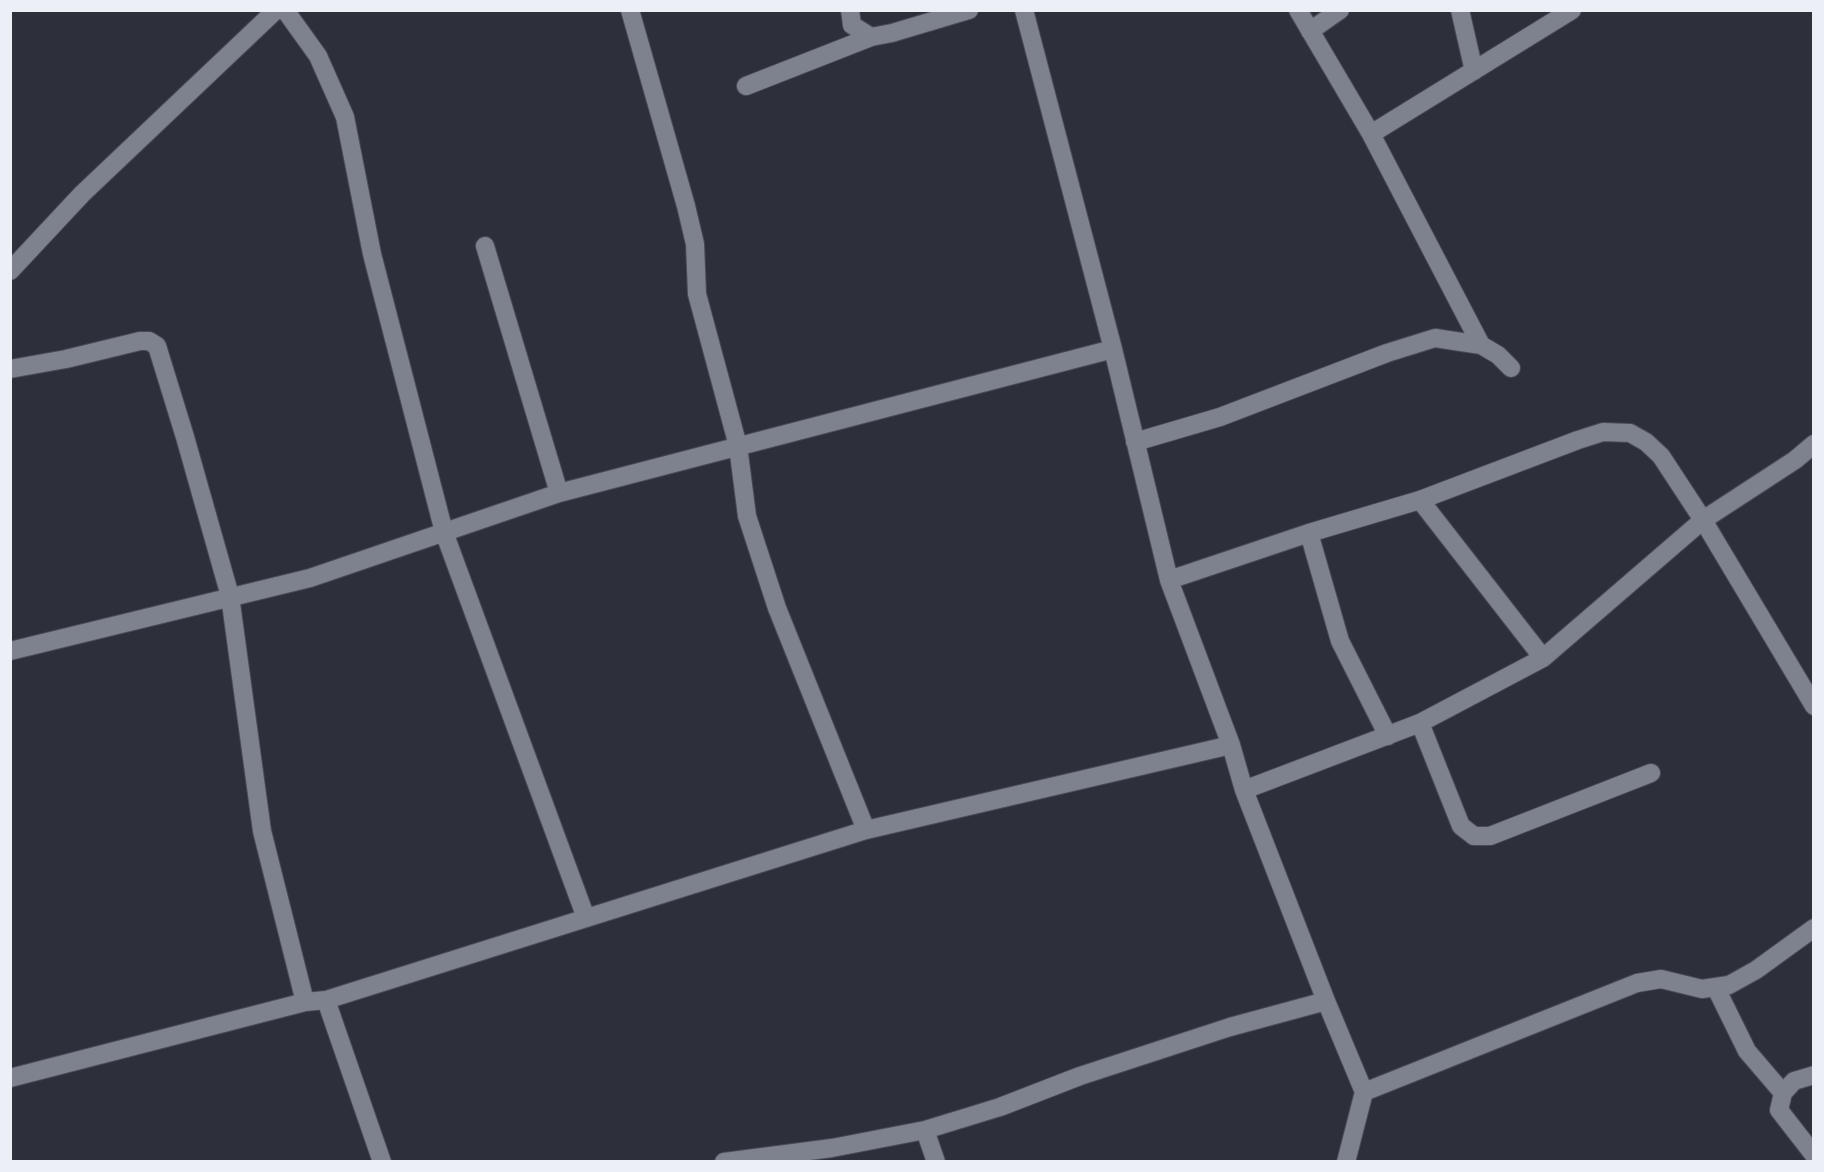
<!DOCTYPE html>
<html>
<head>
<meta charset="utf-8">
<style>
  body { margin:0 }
  #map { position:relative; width:1824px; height:1172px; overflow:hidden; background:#2d303b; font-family:"Exo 2",sans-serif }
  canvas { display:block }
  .frame { position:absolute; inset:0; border:12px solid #edeff7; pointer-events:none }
</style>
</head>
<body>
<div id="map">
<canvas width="1824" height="1172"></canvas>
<div class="frame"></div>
</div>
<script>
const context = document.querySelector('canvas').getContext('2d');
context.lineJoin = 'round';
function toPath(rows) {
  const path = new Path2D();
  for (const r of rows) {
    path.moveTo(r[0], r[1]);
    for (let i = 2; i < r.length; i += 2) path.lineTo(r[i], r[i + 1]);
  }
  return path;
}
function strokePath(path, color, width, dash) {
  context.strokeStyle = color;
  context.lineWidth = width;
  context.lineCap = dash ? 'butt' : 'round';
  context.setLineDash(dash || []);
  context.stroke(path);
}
const street = toPath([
  [285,10,318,56,345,117,372,254,444,532,586,918],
  [630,10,686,206,695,244,697,294,738,446,747,516,777,608,866,830],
  [850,10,852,25,871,37,892,33,969,10],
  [1024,10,1113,349,1169,580,1231,745,1244,790,1326,1001,1364,1092,1346,1162],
  [1298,10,1371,134,1481,345],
  [1460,10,1474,71],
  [1310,31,1340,10],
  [746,86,871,37],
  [1371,134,1572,10],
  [485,246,559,493],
  [10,271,82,194,276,10],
  [10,369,66,359,140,341,149,341,157,346,185,437,230,596,262,831,305,1002],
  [1135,442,1220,417,1387,353,1435,338,1481,345,1498,355,1511,368],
  [1420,500,1543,658],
  [1309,533,1340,641,1388,736],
  [1169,580,1309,533,1420,500,1578,440,1603,432,1630,433,1646,442,1661,456,1703,520,1814,706],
  [10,651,310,578,559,493,1113,349],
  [1420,723,1461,826,1474,836,1490,836,1651,773],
  [1244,790,1420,723,1543,658,1703,520,1795,460,1814,444],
  [1716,988,1747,1051,1783,1093],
  [326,1000,382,1162],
  [1814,1075,1794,1081,1783,1093,1779,1110,1814,1155],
  [10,1078,305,1002,326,1000,866,830,1231,745],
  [1364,1092,1637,983,1661,979,1702,989,1729,985,1756,970,1814,928],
  [925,1130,936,1162],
  [724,1162,832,1148,925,1130,1000,1107,1080,1076,1230,1027,1326,1001]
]);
strokePath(street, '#4a4c55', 20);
strokePath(street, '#7e828f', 18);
</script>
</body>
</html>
